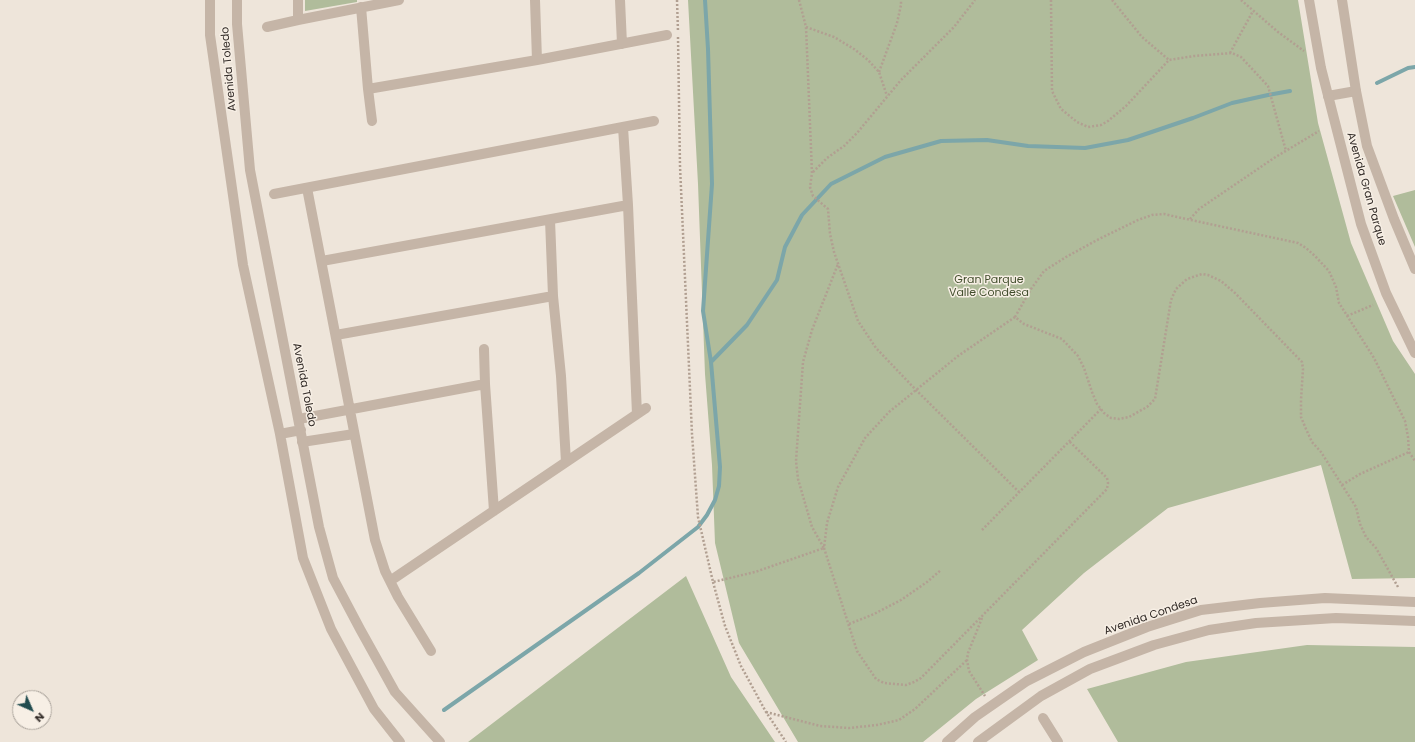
<!DOCTYPE html>
<html>
<head>
<meta charset="utf-8">
<style>
  body { margin:0 }
  #map { position:relative; width:1415px; height:742px; overflow:hidden; background:#eee5da; font-family:Poppins,sans-serif }
  canvas { display:block }
  .north { position:absolute; left:12px; top:690px; width:40px; height:40px; box-sizing:border-box; background:#f7efe5; border:1px solid #a8a199; border-radius:50%; rotate:135deg; font-size:11px; font-weight:700; line-height:16px; text-align:center; color:#322b27 }
  .north::after { content:''; display:block; margin:auto; width:14px; height:18px; background:#214c4f; clip-path:polygon(50% 0,100% 100%,50% 72%,0 100%) }
</style>
</head>
<body>
<div id="map">
<canvas width="1415" height="742"></canvas>
<div class="north">N</div>
</div>
<script>
const context = document.querySelector('canvas').getContext('2d');
context.lineJoin = 'round';
function fill(path, color) {
  context.fillStyle = color;
  context.fill(path, 'evenodd');
}
function toPath(rows) {
  const path = new Path2D();
  for (const r of rows) {
    path.moveTo(r[0], r[1]);
    for (let i = 2; i < r.length; i += 2) path.lineTo(r[i], r[i + 1]);
  }
  return path;
}
function strokePath(path, color, width, dash) {
  context.strokeStyle = color;
  context.lineWidth = width;
  context.lineCap = dash ? 'butt' : 'round';
  context.setLineDash(dash || []);
  context.stroke(path);
}
function drawText(font, color, halo, rows, align = 'center') {
  context.font = font + ' Poppins,sans-serif';
  context.lineWidth = 3;
  context.setLineDash([]);
  context.textBaseline = 'middle';
  context.strokeStyle = halo;
  context.fillStyle = color;
  for (const [text, x, y, turn = 0] of rows) {
    context.save();
    context.translate(x, y);
    context.rotate((+turn || 0) * Math.PI / 180);
    context.textAlign = isNaN(turn) ? turn : align;
    if (halo) context.strokeText(text, 0, 0);
    context.fillText(text, 0, 0);
    context.restore();
  }
}
fill(toPath([
  [305,0,357,0,357,2,305,11],
  [688,0,1298,0,1318,123,1351,243,1393,341,1415,374,1415,578,1352,579,1321,465,1168,508,1084,573,1022,630,1038,660,976,699,923,742,798,742,739,643,715,543,712,465,705,374,698,184],
  [1415,190,1415,247,1393,196],
  [686,576,731,677,775,742,468,742],
  [1307,645,1415,647,1415,742,1118,742,1087,689,1186,662]
]), '#b0bc9b');
strokePath(toPath([
  [705,0,708,49,712,184,703,311,711,362],
  [1377,83,1408,68,1415,67],
  [444,710,639,573,698,527,707,515,715,500,719,486,720,467,711,362,747,325,777,280,785,247,802,215,831,184,885,157,941,141,987,140,1028,146,1085,148,1128,140,1193,118,1232,103,1268,95,1290,91]
]), '#7ca6a9', 4);
strokePath(toPath([
  [677,0,678,32],
  [799,0,806,27,807,51,812,173,810,187,813,196,828,209,830,234,834,252,858,321,876,348,916,390,1019,492],
  [1051,0,1052,91,1061,109,1077,122,1088,127,1101,125,1108,121,1126,106,1169,60,1194,56,1232,53,1241,57,1268,86,1286,151],
  [1112,0,1142,37,1169,60],
  [1241,0,1278,32,1304,51],
  [806,27,834,37,854,49,868,60,879,72,887,96],
  [678,37,680,166,692,434,698,517,713,582,755,572,824,548,812,527,798,479,796,461,803,362,812,330,838,264],
  [1230,53,1253,11],
  [879,72,897,23,901,5,901,0],
  [813,172,827,158,844,146,857,133,901,80,954,27,975,0],
  [1190,219,1199,209,1274,158,1319,131],
  [1347,316,1373,305],
  [1015,317,958,356,889,412,865,438,838,487,827,523,824,548,857,651,876,679,884,683,906,685,914,682,921,678,1107,489,1108,483,1107,478,1069,441],
  [1342,485,1360,474,1409,452],
  [982,530,1101,409],
  [713,582,725,626,741,666,766,712,786,742],
  [1398,587,1376,548,1366,537,1360,524,1356,507,1321,452,1312,442,1306,429,1301,417,1301,400,1303,369,1302,362,1235,293,1221,281,1208,275,1202,274,1187,279,1176,289,1171,300,1155,399,1147,407,1129,417,1119,419,1111,418,1104,413,1097,404,1092,392,1084,368,1078,356,1062,339,1024,324,1015,317,1031,289,1044,271,1066,257,1099,239,1138,220,1152,215,1164,214,1177,217,1298,243,1306,248,1315,256,1329,271,1336,287,1339,303,1374,358,1405,421,1408,437,1409,452,1415,461],
  [982,618,968,653,967,660,969,671,985,696],
  [849,624,874,614,901,600,927,582,941,570],
  [766,712,820,726,849,728,877,725,899,720,915,709,967,660]
]), '#b19f91', 2.5, [2, 2]);
strokePath(toPath([
  [298,0,298,20],
  [535,0,537,60],
  [620,0,622,44],
  [361,7,368,89,537,60,667,35],
  [267,27,298,20,399,0],
  [368,89,372,121],
  [1328,96,1356,91],
  [623,127,628,205,637,414],
  [307,188,375,540,385,571,398,597,431,651],
  [274,194,654,121],
  [550,220,553,296,561,376,566,462],
  [322,261,628,205],
  [336,335,553,296],
  [485,384,494,511],
  [299,419,485,384,484,349],
  [302,442,354,434],
  [390,581,646,408],
  [1043,718,1058,742]
]), '#c5b5a7', 10);
strokePath(toPath([
  [210,0,210,35,243,265,280,434,303,558,331,629,374,709,400,742],
  [237,0,237,24,250,170,319,527,333,578,360,629,395,692,440,742],
  [1309,0,1321,68,1361,224,1386,293,1415,353],
  [1342,0,1356,91,1367,146,1394,219,1415,269],
  [280,434,301,430],
  [947,742,975,717,1027,681,1084,652,1147,627,1201,610,1260,603,1325,598,1415,602],
  [978,742,1041,696,1090,669,1154,645,1209,630,1256,623,1336,618,1415,621]
]), '#c5b5a7', 10);
drawText('11px', '#322b27', '#f7efe5', [
  ["Avenida Toledo",229,69,-95],
  ["Avenida Gran Parque",1366,189,74],
  ["Avenida Toledo",304,385,79],
  ["Avenida Condesa",1151,616,-19]
]);
drawText('11px', '#424e2d', '#f7efe5', [
  ["Gran Parque",989,280],
  ["Valle Condesa",989,293]
]);
</script>
</body>
</html>
